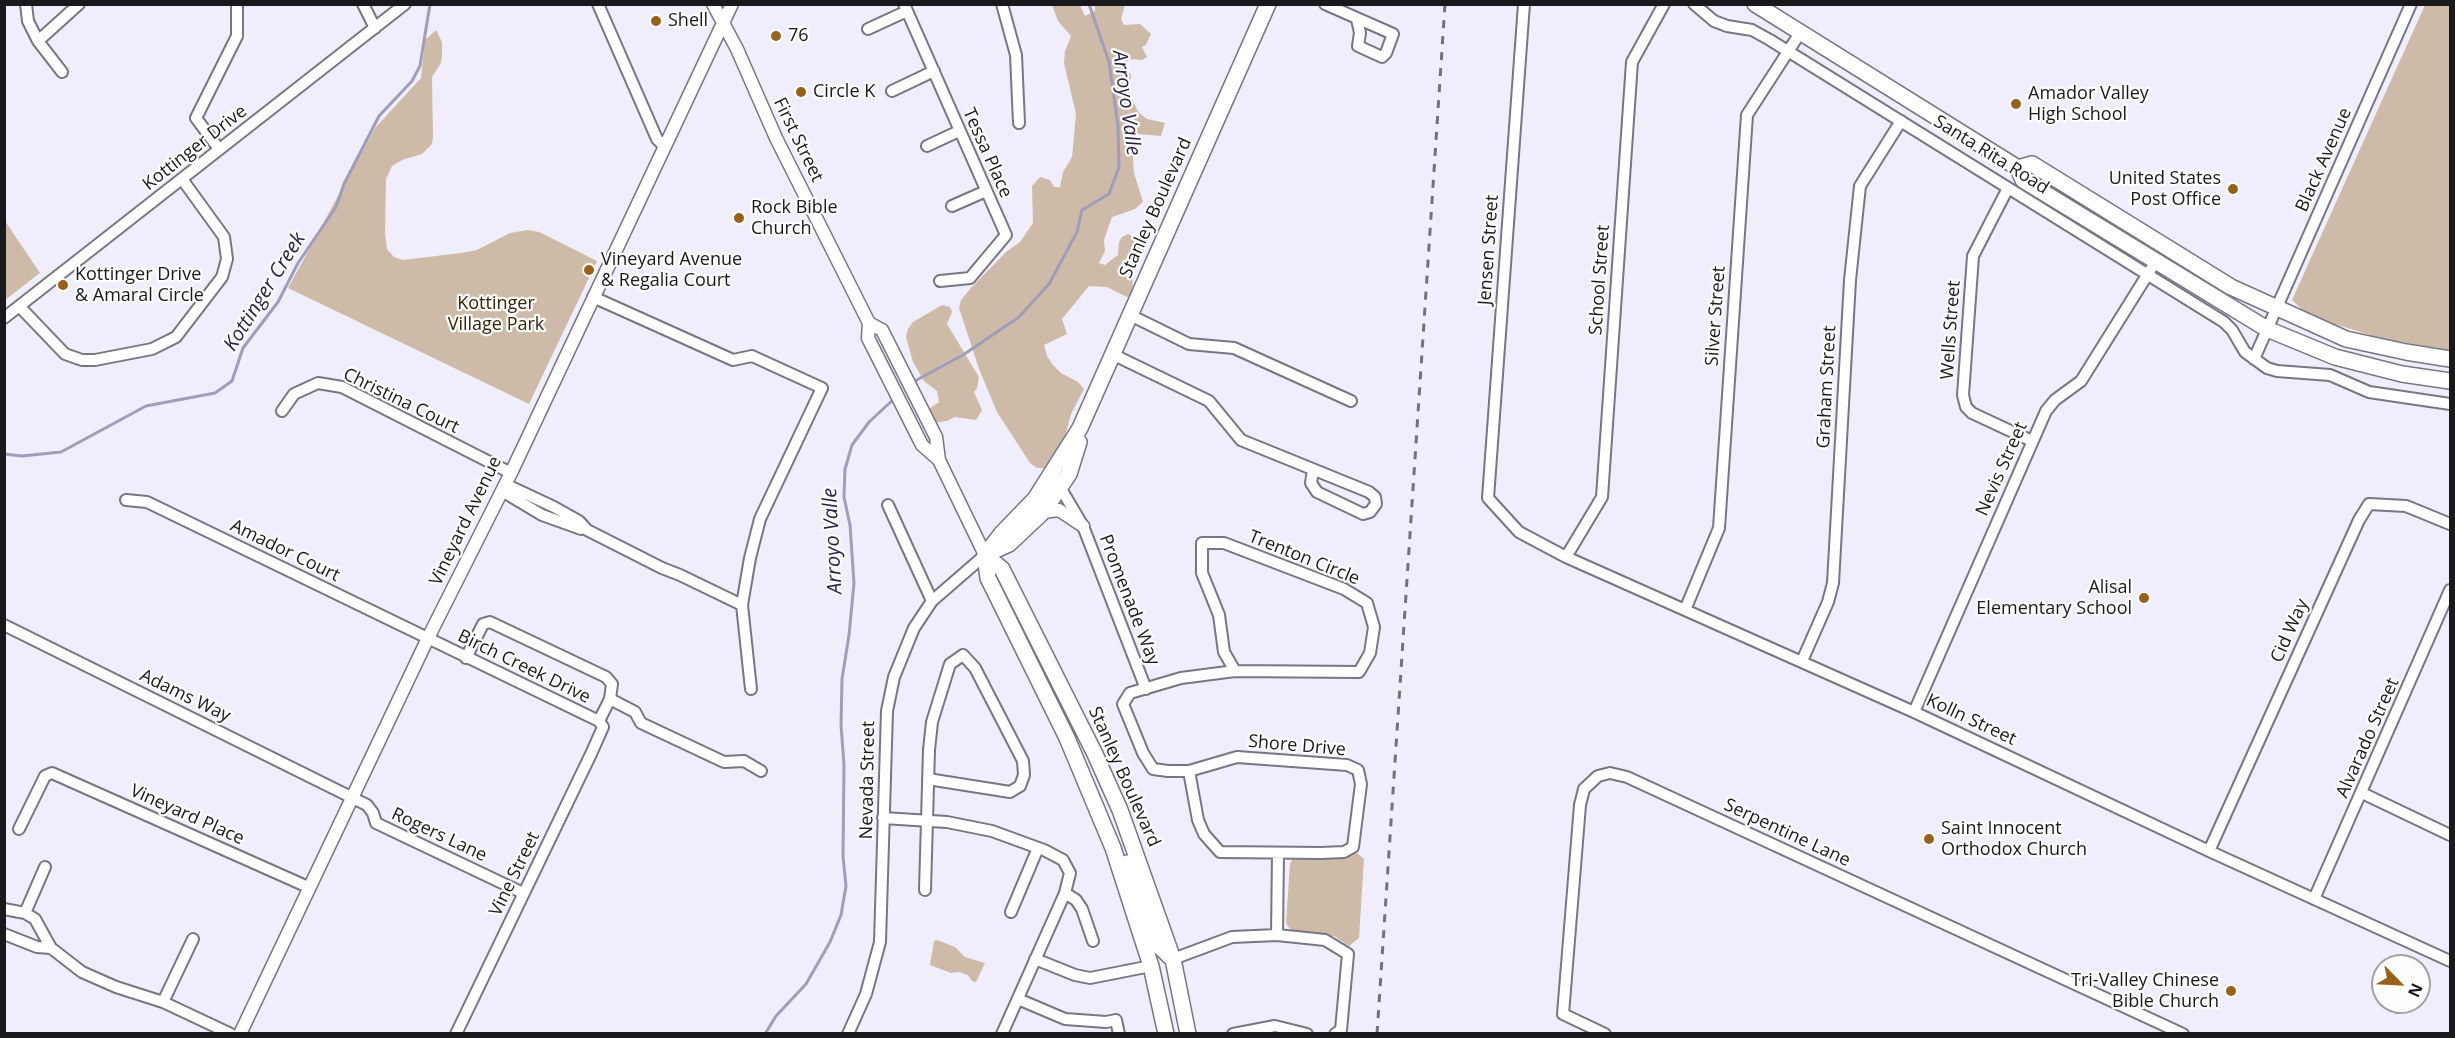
<!DOCTYPE html>
<html>
<head>
<meta charset="utf-8">
<style>
  body { margin:0 }
  #map { position:relative; width:2455px; height:1038px; overflow:hidden; background:#f0eefd; font-family:"Open Sans",sans-serif }
  canvas { display:block }
  .frame { position:absolute; inset:0; border:6px solid #19181d; pointer-events:none }
  .north { position:absolute; left:2371px; top:954px; width:60px; height:60px; box-sizing:border-box; background:#fdfdfd; border:2px solid #a2a1a3; border-radius:50%; rotate:114deg; font-size:16px; font-weight:700; line-height:24px; text-align:center; color:#19181d }
  .north::after { content:''; display:block; margin:auto; width:21px; height:27px; background:#98611a; clip-path:polygon(50% 0,100% 100%,50% 72%,0 100%) }
</style>
</head>
<body>
<div id="map">
<canvas width="2455" height="1038"></canvas>
<div class="frame"></div>
<div class="north">N</div>
</div>
<script>
const context = document.querySelector('canvas').getContext('2d');
context.lineJoin = 'round';
function fill(path, color) {
  context.fillStyle = color;
  context.fill(path, 'evenodd');
}
function toPath(rows) {
  const path = new Path2D();
  for (const r of rows) {
    path.moveTo(r[0], r[1]);
    for (let i = 2; i < r.length; i += 2) path.lineTo(r[i], r[i + 1]);
  }
  return path;
}
function strokePath(path, color, width, dash) {
  context.strokeStyle = color;
  context.lineWidth = width;
  context.lineCap = dash ? 'butt' : 'round';
  context.setLineDash(dash || []);
  context.stroke(path);
}
function drawText(font, color, halo, rows, align = 'center') {
  context.font = font + ' "Open Sans",sans-serif';
  context.lineWidth = 4.5;
  context.setLineDash([]);
  context.textBaseline = 'middle';
  context.strokeStyle = halo;
  context.fillStyle = color;
  for (const [text, x, y, turn = 0] of rows) {
    context.save();
    context.translate(x, y);
    context.rotate((+turn || 0) * Math.PI / 180);
    context.textAlign = isNaN(turn) ? turn : align;
    if (halo) context.strokeText(text, 0, 0);
    context.fillText(text, 0, 0);
    context.restore();
  }
}
fill(toPath([
  [1052,5,1080,5,1085,16,1095,11,1095,5,1125,5,1121,19,1124,25,1140,24,1151,34,1146,45,1142,47,1147,57,1142,60,1129,59,1124,66,1131,75,1129,91,1138,112,1147,119,1165,123,1161,136,1138,134,1135,136,1132,145,1134,173,1143,202,1135,209,1112,217,1104,240,1105,251,1099,263,1105,265,1118,255,1119,242,1122,237,1128,234,1138,239,1145,247,1141,259,1132,269,1133,295,1127,297,1107,287,1089,286,1062,319,1067,334,1044,345,1047,356,1053,365,1061,373,1078,382,1084,389,1071,414,1063,445,1051,463,1045,468,1037,468,1030,463,997,412,979,369,959,308,961,300,971,288,1006,252,1020,242,1033,223,1032,186,1040,177,1050,180,1054,187,1060,187,1063,172,1072,157,1076,114,1064,63,1065,51,1071,36,1058,21],
  [2425,5,2450,5,2450,350,2383,339,2309,316,2292,300],
  [436,30,442,42,442,55,441,63,432,77,433,137,432,144,422,154,402,160,392,166,386,179,385,233,387,249,394,257,403,260,461,253,477,250,510,233,528,230,539,232,597,261,529,404,288,288,375,128,421,78,425,40],
  [5,221,40,273,5,300,4,300],
  [942,305,950,307,952,312,947,324,979,377,977,388,974,392,982,410,976,420,955,417,947,421,933,423,924,412,939,402,937,391,924,381,913,362,906,337,908,329,913,322],
  [1356,852,1364,859,1359,938,1349,946,1334,936,1292,932,1286,923,1290,864,1293,858,1298,856,1343,858],
  [937,940,955,947,965,957,985,963,976,982,972,981,968,975,959,972,951,973,930,965,934,941]
]), '#cdbba8');
strokePath(toPath([
  [913,382,963,355,1019,317,1049,284,1077,232,1082,210,1109,194,1119,167,1118,126,1109,62,1089,4],
  [4,454,22,456,61,452,146,406,215,393,232,381,243,348,278,302,298,263,336,207,344,184,379,116,412,81,420,66,430,4],
  [765,1034,776,1016,806,984,830,942,841,915,846,886,843,856,844,765,841,725,842,679,849,635,854,583,850,525,844,497,845,469,852,445,869,422,895,398]
]), '#a19cbb', 3);
const minor = toPath([
  [26,4,28,21,38,41,62,72],
  [363,4,375,28],
  [598,4,657,139,664,146],
  [904,4,1006,235,970,278,940,281],
  [1002,4,1016,55,1019,123],
  [1325,4,1393,34,1386,53,1382,57,1358,46,1360,33,1357,19],
  [1524,4,1488,498,1519,532,1566,557,1914,712,2209,851,2450,961],
  [1694,4,1714,21,1727,26,1752,30,1770,40,2224,322,2232,330,2245,352,2267,368,2277,371,2330,375,2369,392,2450,404],
  [868,29,907,11],
  [38,41,79,4],
  [892,91,934,71],
  [927,146,959,131],
  [219,149,196,118,237,36,237,4],
  [2008,188,1973,256,1963,395,1966,407,1972,413,2032,441],
  [952,206,986,191],
  [593,297,733,360,752,356,822,388,760,519,750,558,742,605,751,689],
  [19,306,65,354,82,360,95,360,152,349,176,337,222,277,227,259,224,237,182,179],
  [1130,315,1189,344,1234,348,1351,401],
  [4,318,405,4],
  [1112,354,1209,401,1241,440,1369,492,1375,497,1376,504,1370,512,1363,514,1317,492,1311,483,1313,470],
  [2254,359,2411,4],
  [282,411,294,394,318,383,342,387,511,473],
  [505,484,554,507,579,521,587,530,662,568,680,575,742,605],
  [1060,487,1083,526,1146,689],
  [502,491,542,515,581,529],
  [126,500,147,502,599,721,603,727,591,754,456,1034],
  [888,505,932,601],
  [1202,543,1224,543,1344,589,1367,603,1374,627,1370,653,1359,672,1235,671,1224,652,1219,615,1202,573,1202,543],
  [1566,557,1602,497,1632,62,1664,4],
  [1685,610,1719,528,1747,115,1800,33],
  [4,625,367,805,373,813,376,823,523,893],
  [466,658,483,624,490,622,606,677,612,684,610,699,599,721],
  [1802,661,1828,602,1833,583,1850,280,1860,186,1901,121],
  [610,699,635,712,641,723,724,762,744,761,761,771],
  [1914,712,2046,411,2055,400,2081,381,2151,269],
  [1189,771,1198,820,1204,834,1220,852,1321,853,1344,852,1353,847,1361,784,1358,770,1347,765,1237,757,1189,771,1168,771,1153,769,1143,753,1123,704,1130,693,1181,678,1235,671],
  [2362,793,2450,835],
  [883,818,947,822,992,831,1044,850,1063,860,1070,873,1065,893,1002,1034],
  [19,829,45,776,52,773,308,887],
  [2209,851,2359,520,2369,504,2406,506,2450,524],
  [925,890,929,750,932,722,950,664,963,655,975,668,1023,761,1024,775,1020,786,1010,792,928,779],
  [1065,893,1076,900,1082,909,1093,941],
  [2314,899,2450,590],
  [4,909,25,913,35,919,51,948,82,972,116,987,163,1002,231,1034],
  [1011,912,1038,848],
  [25,913,45,867],
  [4,934,37,947,51,948],
  [1277,935,1278,853],
  [1035,959,1075,975,1090,978,1151,966],
  [1173,959,1232,937,1277,935,1325,940,1348,954,1341,1030,1335,1034],
  [1018,999,1065,1019,1106,1022,1116,1020,1119,1034],
  [163,1002,193,939],
  [848,1034,866,994,880,942,887,711,894,677,914,628,932,601,985,555],
  [1233,1034,1275,1026,1307,1034],
  [1605,1034,1563,1014,1580,805,1584,789,1598,776,1610,773,1627,777,2183,1034]
]);
const tertiary = toPath([
  [713,4,737,49,776,138,869,323,868,338,922,445,939,460],
  [869,323,882,330,936,437,939,460,985,555],
  [1043,512,1059,510,1083,526],
  [240,1034,428,638,511,473,732,4]
]);
const secondary = toPath([
  [1755,4,2018,168,2023,180,2267,329,2335,357,2402,374,2450,381],
  [2018,168,2032,164,2231,287,2346,339,2406,352,2450,359],
  [987,554,1009,544,1043,512,1069,474,1079,442],
  [985,555,1002,569,1095,754,1120,810,1173,959,1188,1034],
  [1127,863,1157,944,1170,957],
  [1166,1034,1151,966,1113,848,1067,738,988,578,985,555,1002,533,1035,499,1080,428,1268,4]
]);
strokePath(minor, '#787683', 14);
strokePath(tertiary, '#787683', 15);
strokePath(secondary, '#787683', 18);
strokePath(minor, '#fff', 10);
strokePath(tertiary, '#fff', 12);
strokePath(secondary, '#fff', 15);
strokePath(toPath([
  [1377,1034,1445,4]
]), '#73727b', 3, [8, 8]);
for (const [x, y, r, color] of [
  [656,21,6,"#98611a"],
  [776,36,6,"#98611a"],
  [801,92,6,"#98611a"],
  [2016,104,6,"#98611a"],
  [2233,189,6,"#98611a"],
  [739,218,6,"#98611a"],
  [589,270,6,"#98611a"],
  [63,285,6,"#98611a"],
  [2144,598,6,"#98611a"],
  [1929,839,6,"#98611a"],
  [2231,991,6,"#98611a"]
]) {
  const dot = new Path2D();
  dot.arc(x, y, r, 0, 2 * Math.PI);
  context.fillStyle = color;
  context.fill(dot);
  strokePath(dot, '#fdfdfd', 2);
}
drawText('18px', '#19181d', '#fdfdfd', [
  ["Shell",668,21],
  ["76",788,36],
  ["Circle K",813,92],
  ["Amador Valley",2028,94],
  ["High School",2028,115],
  ["United States",2221,179,"right"],
  ["Post Office",2221,200,"right"],
  ["Rock Bible",751,208],
  ["Church",751,229],
  ["Vineyard Avenue",601,260],
  ["& Regalia Court",601,281],
  ["Kottinger Drive",75,275],
  ["& Amaral Circle",75,296],
  ["Alisal",2132,588,"right"],
  ["Elementary School",2132,609,"right"],
  ["Saint Innocent",1941,829],
  ["Orthodox Church",1941,850],
  ["Tri-Valley Chinese",2219,981,"right"],
  ["Bible Church",2219,1002,"right"]
], 'left');
drawText('18px', '#19181d', '#fdfdfd', [
  ["First Street",798,140,64],
  ["Kottinger Drive",195,148,-38],
  ["Tessa Place",987,153,66],
  ["Santa Rita Road",1991,155,32],
  ["Black Avenue",2324,160,-66],
  ["Stanley Boulevard",1156,208,-66],
  ["Jensen Street",1489,250,-86],
  ["School Street",1600,280,-86],
  ["Silver Street",1716,316,-86],
  ["Wells Street",1951,330,-86],
  ["Graham Street",1827,387,-87],
  ["Christina Court",401,401,26],
  ["Nevis Street",2002,469,-66],
  ["Vineyard Avenue",466,521,-64],
  ["Amador Court",285,551,26],
  ["Trenton Circle",1304,558,22],
  ["Promenade Way",1129,600,69],
  ["Cid Way",2290,631,-66],
  ["Birch Creek Drive",524,667,26],
  ["Adams Way",185,696,26],
  ["Kolln Street",1971,720,25],
  ["Alvarado Street",2368,738,-66],
  ["Shore Drive",1297,746,5],
  ["Stanley Boulevard",1124,777,66],
  ["Nevada Street",868,780,-89],
  ["Vineyard Place",187,815,24],
  ["Serpentine Lane",1787,833,25],
  ["Rogers Lane",439,835,25],
  ["Vine Street",515,874,-64]
]);
drawText('18px', '#3c2202', '#fdfdfd', [
  ["Kottinger",496,304],
  ["Village Park",496,325]
]);
drawText('italic 20px', '#2a204a', '#fdfdfd', [
  ["Arroyo Valle",1126,103,82],
  ["Kottinger Creek",265,292,-58],
  ["Arroyo Valle",833,541,-93]
]);
</script>
</body>
</html>
